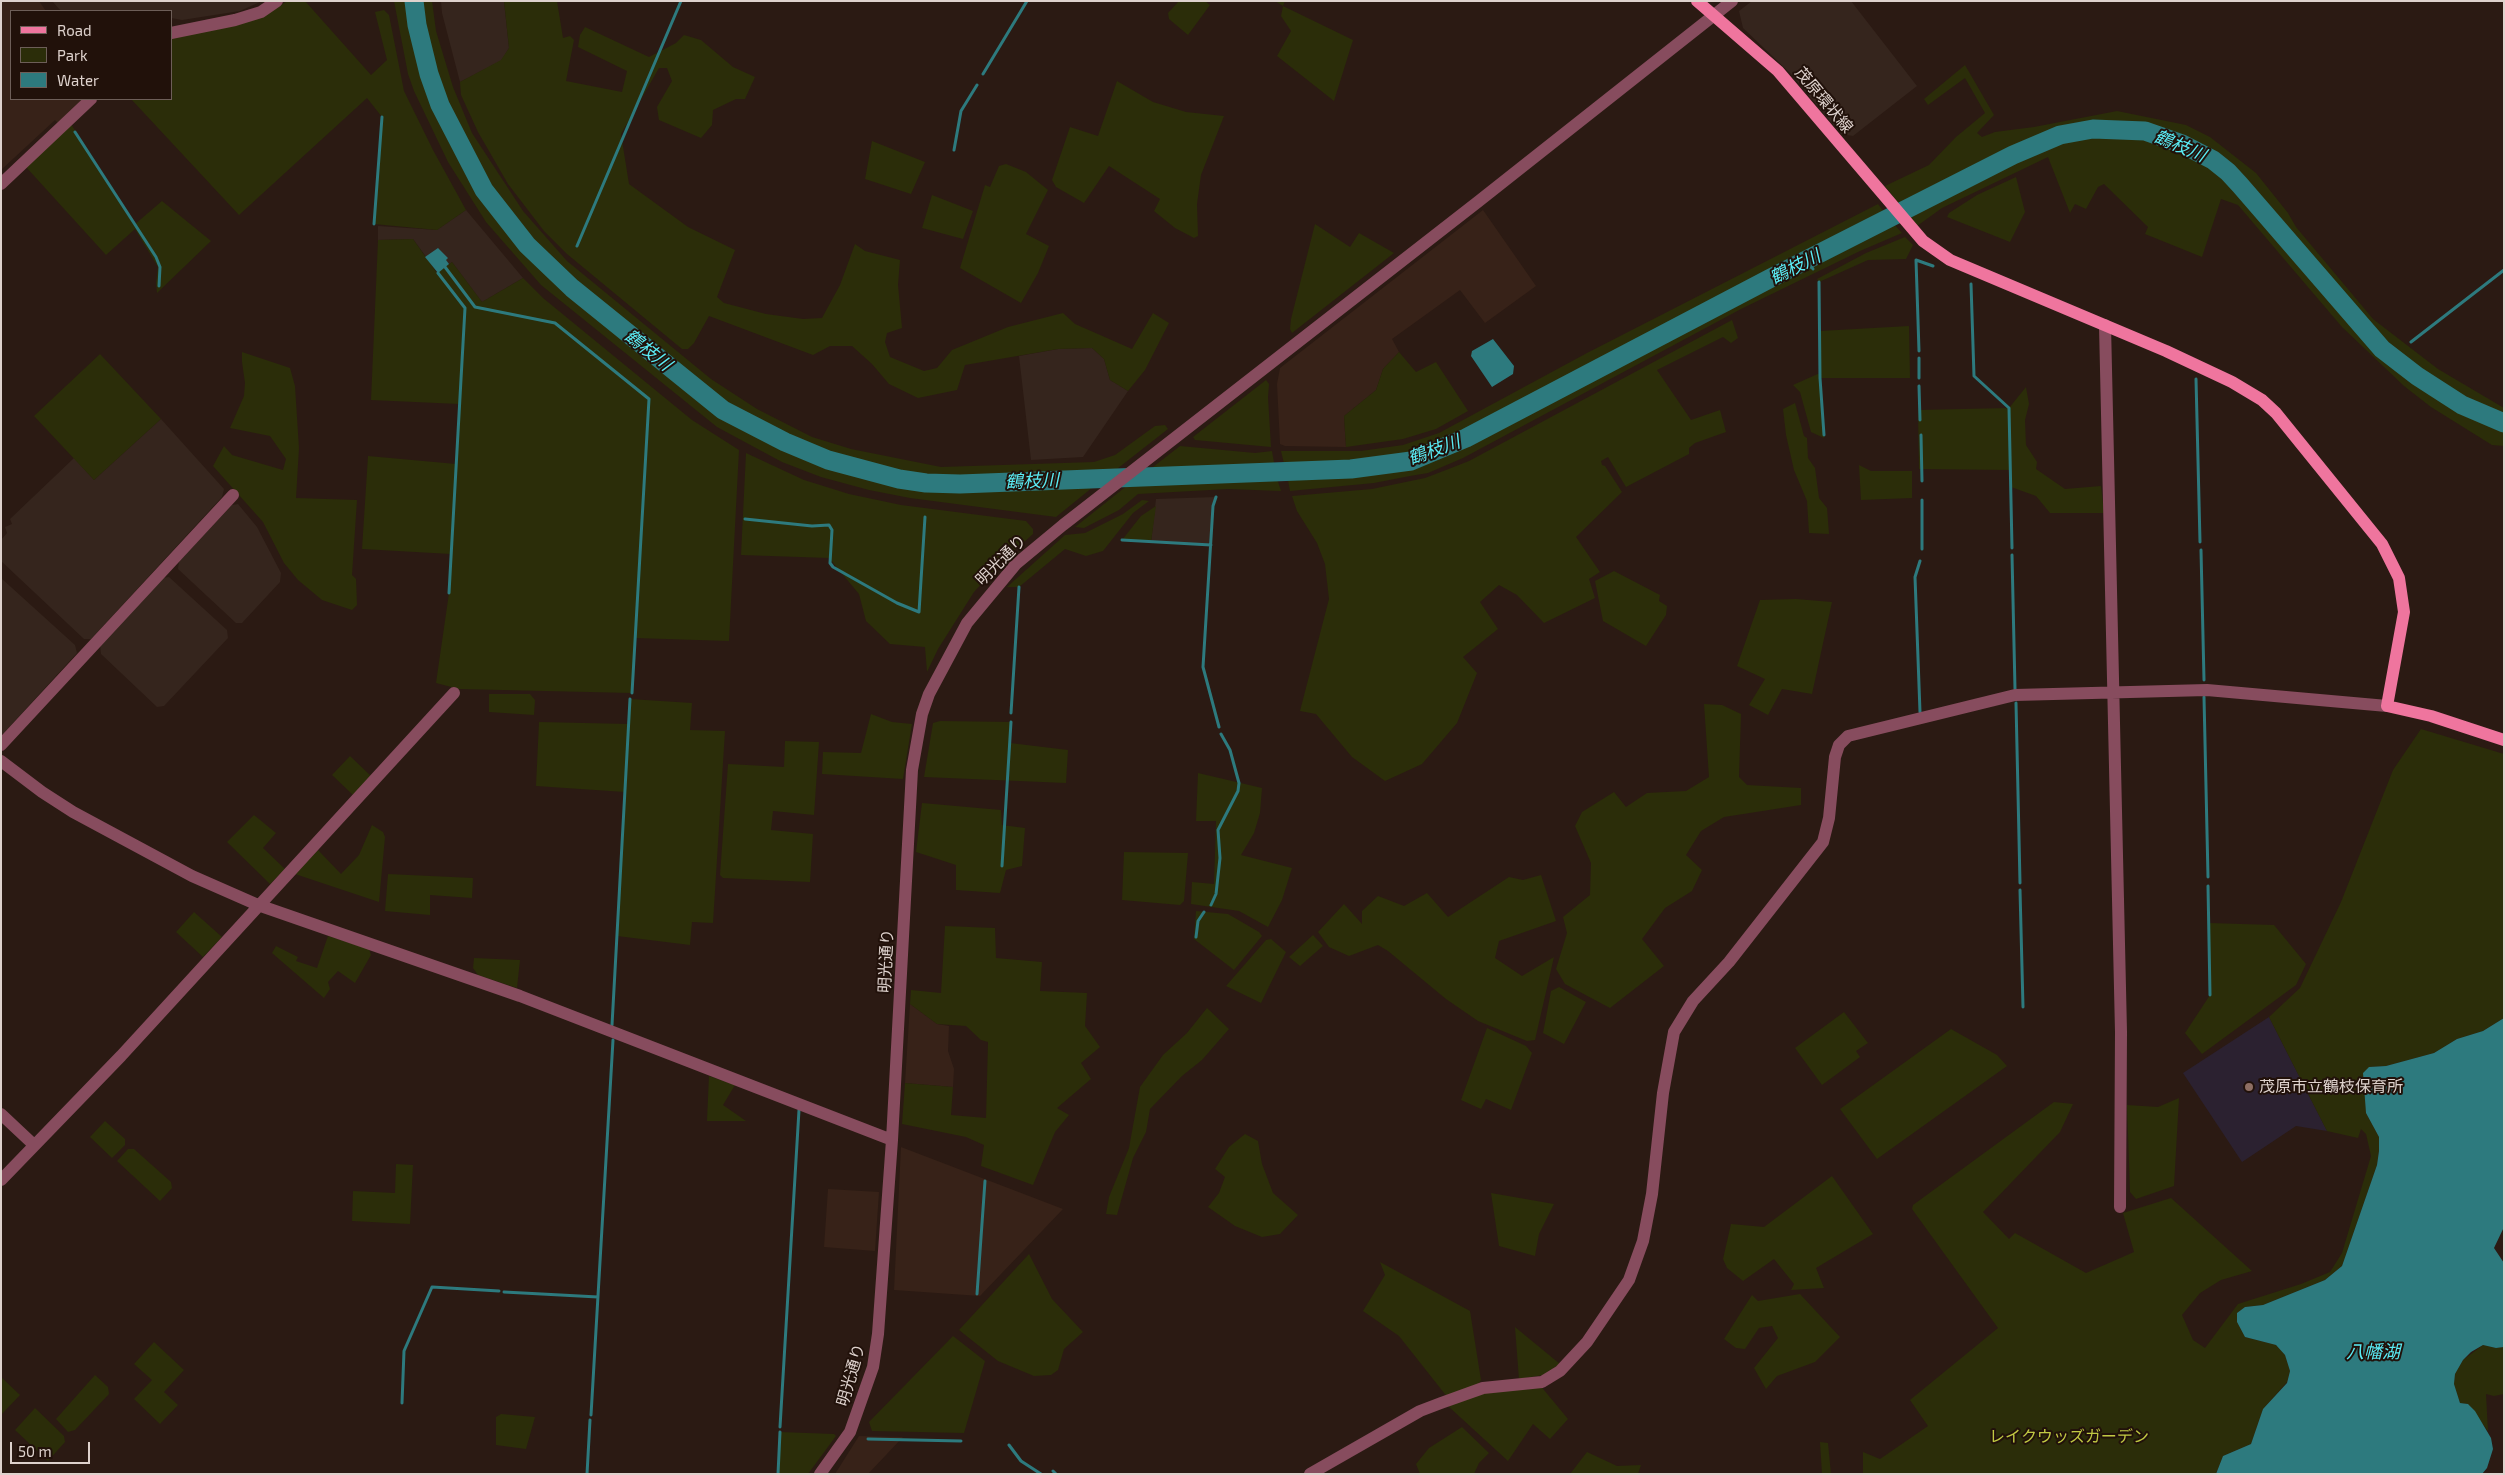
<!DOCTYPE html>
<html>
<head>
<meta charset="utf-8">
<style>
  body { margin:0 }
  #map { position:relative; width:2505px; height:1475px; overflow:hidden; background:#2b1a13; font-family:"Exo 2",sans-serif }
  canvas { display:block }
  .frame { position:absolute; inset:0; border:2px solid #ded2cd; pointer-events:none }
  .legend { position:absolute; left:10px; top:10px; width:162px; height:90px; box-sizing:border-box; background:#21110a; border:1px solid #6d5e58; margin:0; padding:6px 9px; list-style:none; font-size:15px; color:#ded2cd }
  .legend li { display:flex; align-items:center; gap:10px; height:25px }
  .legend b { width:25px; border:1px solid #6d5e58 }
  .scale { position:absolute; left:10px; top:1442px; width:80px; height:22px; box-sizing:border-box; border:2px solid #ded2cd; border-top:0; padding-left:6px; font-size:15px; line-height:18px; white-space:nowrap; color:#ded2cd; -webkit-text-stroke:4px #21110a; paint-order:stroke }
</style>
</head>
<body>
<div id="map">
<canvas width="2505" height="1475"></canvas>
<div class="frame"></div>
<ul class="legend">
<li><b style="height:6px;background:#ef759e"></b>Road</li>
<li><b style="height:14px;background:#2b2d09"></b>Park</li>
<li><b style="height:14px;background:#2d7a7e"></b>Water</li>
</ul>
<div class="scale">50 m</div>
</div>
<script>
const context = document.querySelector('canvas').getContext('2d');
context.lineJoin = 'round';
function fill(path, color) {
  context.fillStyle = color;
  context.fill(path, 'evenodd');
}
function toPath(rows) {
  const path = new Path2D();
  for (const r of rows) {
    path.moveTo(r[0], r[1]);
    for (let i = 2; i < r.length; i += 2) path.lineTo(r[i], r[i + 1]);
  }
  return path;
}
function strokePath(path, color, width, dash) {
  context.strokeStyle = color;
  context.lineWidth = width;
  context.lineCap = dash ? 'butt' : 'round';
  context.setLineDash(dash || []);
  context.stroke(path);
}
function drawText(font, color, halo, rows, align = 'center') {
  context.font = font + ' "Exo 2","Noto Sans JP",sans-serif';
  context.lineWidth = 4;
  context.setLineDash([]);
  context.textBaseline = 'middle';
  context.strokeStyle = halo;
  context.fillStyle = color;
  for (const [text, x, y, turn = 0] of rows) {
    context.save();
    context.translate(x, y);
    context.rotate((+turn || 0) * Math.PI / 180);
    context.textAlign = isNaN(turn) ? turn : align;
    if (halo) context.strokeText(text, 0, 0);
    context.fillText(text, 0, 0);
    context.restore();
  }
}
fill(toPath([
  [1,1,39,1,46,11,11,11,11,99,86,99,59,124,55,120,1,170],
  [1483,210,1536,286,1485,323,1460,290,1392,339,1399,352,1383,369,1376,390,1344,416,1346,447,1285,446,1280,444,1277,384,1280,368],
  [910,1004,937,1024,949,1026,948,1051,954,1069,953,1087,905,1083],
  [901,1147,1063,1209,980,1296,894,1290],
  [828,1189,879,1192,875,1251,824,1247],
  [859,1436,903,1437,868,1474,835,1474]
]), '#372218');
fill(toPath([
  [52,1,262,1,240,11,182,20,171,18,171,11,61,11],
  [441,1,504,1,509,48,501,61,460,82,442,13],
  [1752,1,1851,1,1917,86,1853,136,1841,134,1791,74,1743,28,1739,11],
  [466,210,523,278,482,302,452,262,438,273,413,239,378,240,378,226,437,230],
  [1092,348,1104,359,1110,380,1128,391,1083,457,1031,460,1019,356,1058,349],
  [161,419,224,489,222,497,91,639,84,639,1,561,1,540,7,533,5,527,12,524,10,519,74,458,94,480],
  [1216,497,1213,506,1211,545,1151,542,1156,499],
  [238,504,257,527,281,573,280,582,242,623,236,623,178,569,179,561,232,505],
  [169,577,227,630,228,638,164,706,157,707,101,654,100,645,162,578],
  [1,578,75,645,77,653,1,736]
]), '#35251d');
fill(toPath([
  [2269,1017,2327,1131,2296,1126,2242,1162,2183,1073]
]), '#2b2130');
fill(toPath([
  [287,1,305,1,371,75,387,60,375,12,384,10,389,15,404,91,433,150,466,210,437,230,374,224,382,117,367,98,239,215,131,99,171,99,171,38,277,8],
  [394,1,410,1,425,74,435,101,463,161,479,188,524,246,571,292,715,408,751,430,800,453,860,472,903,483,934,487,1098,483,1056,517,910,498,869,490,821,477,782,462,717,427,541,285,486,222,448,162,414,91,408,74],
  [417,1,432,1,436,31,453,87,472,133,523,211,567,261,711,379,757,409,812,437,851,449,941,467,1094,462,1115,455,1155,426,1165,425,1168,429,1108,476,936,481,881,472,828,456,787,440,729,410,572,284,536,250,486,188,441,98,419,26],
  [504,1,557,1,563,38,570,36,574,40,566,81,622,92,627,71,578,47,580,35,585,27,649,57,676,43,684,35,701,40,733,67,755,77,745,99,736,99,713,110,712,125,701,138,659,120,657,107,672,81,667,68,659,68,621,134,629,184,688,227,735,250,717,297,724,303,766,314,803,319,822,318,840,285,855,244,865,251,900,260,898,285,902,328,887,333,885,342,890,357,924,371,937,368,952,350,1008,327,1063,313,1075,324,1132,349,1153,313,1169,323,1145,370,1128,391,1110,380,1104,359,1092,348,1058,349,965,365,957,390,918,398,889,384,872,364,852,346,830,346,813,355,709,316,694,343,688,349,682,349,567,254,544,231,508,184,478,132,461,95,460,82,501,60,509,48],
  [1179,1,1205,1,1210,5,1188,35,1169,19,1168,13],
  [1275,1,1285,1,1283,6,1353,40,1334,101,1277,56,1291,31,1281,16,1283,6],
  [1965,65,1994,115,1977,133,1982,137,1995,132,2034,127,2117,111,2186,125,2210,137,2256,173,2288,213,2296,227,2373,319,2438,369,2504,408,2504,446,2492,445,2431,407,2404,386,2342,327,2238,205,2221,199,2202,257,2145,234,2148,227,2104,184,2098,187,2086,209,2075,204,2070,213,2048,157,1942,208,1917,226,1885,186,1929,165,1956,137,1985,113,1965,78,1928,105,1924,99],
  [1117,81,1153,102,1186,112,1224,116,1201,175,1197,204,1198,236,1194,238,1175,228,1154,211,1160,199,1109,166,1084,203,1056,187,1052,180,1070,127,1098,136],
  [71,124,134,225,162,201,211,241,157,293,156,283,158,267,135,229,106,255,26,167],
  [872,141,925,162,911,194,865,179],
  [1006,164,1026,172,1048,190,1026,234,1049,246,1038,273,1021,303,960,268,985,185,990,187,999,166],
  [2016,177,2025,212,2010,242,1947,217,1949,213,1977,195],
  [932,195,973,211,963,239,922,228],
  [1878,204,1887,216,1661,330,1441,447,1403,458,1369,463,1285,468,1281,451,1361,451,1403,445,1439,433,1587,353],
  [1892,222,1902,233,1860,251,1741,309,1463,458,1428,473,1410,476,1374,483,1290,491,1287,475,1395,466,1418,462,1450,450,1699,318],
  [1315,224,1350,247,1359,233,1394,253,1292,333,1290,329,1291,319],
  [1905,237,1913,245,1906,259,1868,260,1819,282,1817,279,1866,253],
  [413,239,437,273,452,262,482,302,523,278,543,298,692,420,739,450,729,641,635,638,632,693,459,689,436,683,449,593,451,554,362,549,368,456,456,464,459,404,371,400,378,240],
  [1732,320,1738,338,1731,343,1723,337,1657,370,1691,420,1720,410,1726,432,1695,443,1689,448,1689,454,1626,487,1608,457,1601,461,1602,465,1605,466,1622,492,1576,537,1600,572,1589,579,1595,598,1544,623,1517,595,1499,585,1480,602,1498,629,1463,657,1477,673,1457,723,1422,764,1385,781,1352,757,1316,714,1300,711,1329,599,1325,564,1317,543,1297,511,1292,496,1372,489,1425,478,1446,470,1469,461],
  [1909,326,1910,378,1821,378,1824,438,1811,432,1800,392,1793,385,1820,373,1820,331],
  [242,352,290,368,295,386,299,448,296,498,357,500,352,575,356,579,357,605,352,610,322,600,298,580,284,563,263,522,213,466,224,446,232,455,283,470,286,459,270,436,230,428,244,396,245,383,242,362],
  [1399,352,1416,372,1436,362,1468,411,1436,429,1403,439,1346,447,1344,416,1376,390,1383,369],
  [100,354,161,419,94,480,34,416],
  [1266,380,1269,384,1268,397,1271,447,1195,440,1193,437],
  [2026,387,2029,404,2025,420,2026,445,2037,462,2036,469,2065,489,2101,486,2104,513,2050,513,2036,496,2011,487,2010,470,1919,469,1918,410,2009,408],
  [1795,403,1804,436,1807,438,1808,458,1815,468,1819,498,1827,508,1829,534,1809,533,1807,501,1794,470,1786,435,1783,409],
  [1180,446,1255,453,1272,451,1275,468,1144,474],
  [746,453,804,480,849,494,901,505,1026,521,1033,529,1033,534,1002,562,974,592,938,649,927,672,925,647,890,644,866,621,859,594,829,558,741,555],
  [1859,465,1871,471,1912,471,1912,498,1861,500],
  [1276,475,1281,491,1228,489,1138,494,1119,510,1084,528,1075,527,1133,481],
  [1142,500,1149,501,1133,513,1103,551,1086,556,1065,549,1019,587,1007,587,1065,535,1085,533,1123,514],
  [1156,506,1151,542,1122,540,1141,516],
  [1614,571,1660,595,1659,601,1667,606,1666,615,1646,646,1603,621,1595,581],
  [1796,599,1832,602,1812,694,1782,689,1768,715,1749,705,1765,679,1737,666,1760,600],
  [489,694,530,694,535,700,534,715,489,712],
  [630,699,692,703,690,730,725,731,713,923,692,922,690,945,617,936,625,792,536,786,539,722,629,724],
  [1704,704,1722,705,1741,714,1739,777,1747,785,1801,788,1801,805,1724,817,1701,831,1686,855,1702,870,1692,891,1665,908,1642,939,1664,966,1610,1008,1565,984,1556,969,1567,933,1563,917,1590,895,1591,863,1575,826,1582,812,1614,792,1626,807,1647,793,1686,791,1709,777],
  [871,714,892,722,912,724,903,779,822,774,823,752,861,753],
  [940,721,1011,722,1010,743,1068,750,1066,783,924,777,933,723],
  [2421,729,2504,754,2504,1018,2483,1031,2457,1039,2434,1053,2386,1066,2369,1067,2362,1078,2365,1081,2366,1113,2379,1137,2379,1151,2377,1165,2342,1266,2325,1280,2263,1305,2245,1307,2237,1313,2237,1322,2245,1337,2276,1345,2285,1355,2290,1371,2287,1382,2263,1409,2251,1444,2223,1456,2216,1474,1863,1474,1863,1452,1880,1459,1928,1426,1910,1400,1998,1328,1912,1209,1913,1205,2054,1102,2073,1104,2060,1132,1983,1212,2009,1239,2015,1233,2086,1273,2134,1252,2123,1213,2171,1198,2252,1271,2221,1280,2200,1293,2182,1315,2193,1340,2205,1348,2238,1304,2301,1284,2330,1272,2342,1253,2371,1156,2366,1134,2361,1129,2358,1138,2327,1131,2269,1017,2300,988,2341,902,2393,770],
  [785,741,819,742,814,815,773,811,771,830,813,834,810,882,723,878,720,875,728,764,784,767],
  [350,756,371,776,353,795,332,775],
  [1198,773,1262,788,1260,813,1254,833,1241,855,1292,868,1282,900,1268,927,1239,911,1191,904,1192,882,1214,884,1216,821,1196,821],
  [922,803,1001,810,1002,825,1025,828,1022,866,1006,870,1000,893,956,890,956,865,916,852],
  [254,815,276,833,263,848,285,869,270,884,227,842],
  [372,825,383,832,385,837,379,902,295,874,318,850,341,874,359,855],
  [1124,852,1188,853,1184,901,1180,905,1122,900],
  [388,874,473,878,472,898,430,895,430,915,385,911],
  [1541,875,1556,921,1499,941,1495,958,1522,976,1554,957,1535,1040,1527,1041,1478,1021,1446,999,1388,951,1378,945,1349,956,1329,947,1318,932,1344,904,1362,924,1362,911,1378,896,1404,906,1427,893,1448,917,1509,877,1523,880],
  [1196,911,1228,914,1259,932,1262,936,1234,970,1194,939],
  [194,912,222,937,203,957,176,932],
  [2209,923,2274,925,2306,964,2296,985,2202,1054,2185,1033,2210,995],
  [945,926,995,928,996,958,1042,962,1040,991,1087,993,1085,1026,1100,1047,1081,1063,1091,1079,1057,1108,1069,1115,1055,1132,1033,1185,981,1166,984,1145,966,1137,902,1124,905,1083,953,1087,951,1115,986,1118,988,1042,981,1040,966,1026,937,1024,910,1004,911,990,941,993],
  [1313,935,1323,946,1300,966,1289,957],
  [328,936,369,949,371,955,355,983,338,971,328,982,330,989,324,998,272,953,276,946,298,957,296,961,317,968],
  [1271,939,1286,952,1261,1003,1226,986,1266,940],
  [474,958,520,960,517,988,478,975,473,968],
  [1559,987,1586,1002,1564,1044,1543,1033,1551,991],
  [1207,1008,1229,1029,1202,1060,1182,1076,1150,1109,1146,1132,1133,1158,1117,1215,1106,1214,1109,1197,1129,1148,1140,1087,1163,1055,1187,1033],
  [1844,1012,1868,1043,1856,1051,1860,1057,1822,1085,1795,1048],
  [1487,1028,1526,1046,1532,1053,1511,1110,1486,1099,1481,1109,1461,1100],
  [1951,1029,1997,1055,2007,1066,1877,1159,1840,1109],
  [709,1076,735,1085,723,1105,746,1121,707,1121],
  [2179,1098,2174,1186,2136,1199,2130,1192,2127,1105,2158,1107],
  [105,1121,125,1139,125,1145,112,1158,90,1137],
  [1245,1134,1258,1141,1262,1164,1273,1193,1298,1215,1280,1234,1262,1237,1235,1226,1208,1207,1219,1193,1225,1177,1215,1169,1229,1147],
  [128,1149,134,1149,171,1182,172,1188,160,1201,117,1161],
  [396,1164,413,1165,410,1224,352,1221,353,1191,395,1193],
  [1832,1176,1873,1234,1816,1268,1824,1288,1791,1290,1794,1284,1774,1259,1743,1281,1727,1268,1723,1259,1731,1224,1764,1227],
  [1491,1193,1554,1204,1539,1234,1535,1256,1499,1246],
  [1029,1254,1052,1299,1083,1332,1064,1349,1058,1370,1051,1375,1034,1376,998,1361,959,1330],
  [1380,1262,1470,1311,1481,1380,1476,1387,1448,1398,1399,1336,1363,1311,1385,1275],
  [1800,1294,1840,1337,1815,1362,1777,1376,1766,1389,1754,1368,1778,1338,1772,1326,1759,1328,1745,1349,1736,1348,1724,1339,1752,1295,1758,1301],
  [1515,1327,1560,1364,1543,1375,1519,1379],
  [953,1336,985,1361,964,1433,872,1431,869,1422],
  [154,1342,184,1370,164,1392,178,1405,160,1424,134,1399,152,1380,134,1364],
  [2483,1345,2496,1348,2504,1347,2504,1394,2494,1396,2486,1394,2488,1431,2468,1404,2460,1403,2454,1384,2455,1374,2463,1360],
  [95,1375,108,1387,109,1394,75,1430,68,1432,56,1419],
  [1,1377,20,1395,1,1415],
  [1539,1384,1568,1419,1550,1439,1533,1424,1508,1461,1448,1406,1487,1392],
  [35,1408,64,1436,65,1442,48,1461,15,1430],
  [501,1414,535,1417,526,1449,496,1445,496,1417],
  [1462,1427,1489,1453,1479,1463,1474,1474,1420,1474,1416,1464,1429,1448],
  [780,1432,834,1434,836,1436,808,1474,778,1474],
  [1820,1442,1828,1443,1831,1474,1822,1474],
  [1587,1452,1617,1466,1641,1465,1638,1474,1570,1474]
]), '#2b2d09');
fill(toPath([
  [438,248,448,258,446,260,449,264,438,273,425,257],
  [1493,339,1514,366,1513,374,1492,387,1471,356,1472,351],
  [2504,1018,2504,1227,2494,1248,2504,1263,2504,1347,2496,1348,2483,1345,2471,1352,2463,1360,2455,1374,2454,1384,2460,1403,2468,1404,2475,1411,2491,1438,2493,1449,2487,1468,2482,1474,2216,1474,2223,1456,2251,1444,2263,1409,2287,1383,2290,1371,2285,1355,2276,1345,2245,1337,2237,1322,2237,1313,2245,1307,2263,1305,2325,1280,2342,1266,2377,1165,2379,1151,2379,1137,2366,1113,2363,1073,2369,1067,2386,1066,2434,1053,2457,1039,2483,1031]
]), '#2d7a7e');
strokePath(toPath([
  [983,74,1027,1],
  [75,132,156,257,160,267,159,286],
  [954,150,961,111,977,85],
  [374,224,382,117],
  [577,246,681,1],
  [1807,260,1813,269],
  [445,267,475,307,555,323,649,399,632,693],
  [438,273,465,308,449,593],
  [1819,282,1820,378,1824,435],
  [1971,284,1974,376,2009,408,2012,548],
  [2411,342,2504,270],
  [1919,351,1916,260,1933,266],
  [1919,358,1919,378],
  [2196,379,2200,542],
  [1919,386,1920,420],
  [1921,435,1922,481],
  [1216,497,1213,506,1203,667,1219,727],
  [745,519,812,526,829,525,832,530,830,563,833,567,897,603,919,612,925,517],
  [1122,540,1211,545],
  [1922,549,1922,500],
  [2201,550,2204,680],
  [2012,555,2015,689],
  [2204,697,2208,877],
  [2016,703,2020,883],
  [1920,712,1915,577,1920,561],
  [1011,713,1019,587],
  [1002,866,1011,722],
  [2208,886,2210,995],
  [2020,890,2023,1007],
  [1211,905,1216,894,1220,858,1218,830,1238,791,1239,783,1230,750,1221,734],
  [1196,937,1198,921,1204,912],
  [612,1025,630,699],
  [504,1292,598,1297],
  [977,1294,985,1181],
  [402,1403,404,1351,432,1287,499,1291],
  [591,1415,613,1040],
  [780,1427,799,1110],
  [868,1439,961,1441],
  [1009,1445,1021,1461,1041,1474],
  [1053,1471,1056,1474],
  [587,1474,590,1420],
  [778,1474,780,1432]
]), '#2d7a7e', 3);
strokePath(toPath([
  [414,1,417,25,429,74,440,105,484,190,527,245,572,288,723,410,785,442,828,460,899,479,926,483,960,484,1351,469,1411,461,1466,438,1769,279,2013,155,2060,135,2093,129,2145,131,2182,144,2213,160,2228,172,2240,185,2382,349,2417,376,2462,405,2504,423]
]), '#2d7a7e', 19);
strokePath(toPath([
  [171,33,235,20,261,12,277,1],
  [1,184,91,99],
  [2105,325,2121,1032,2120,1207],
  [1,745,233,495],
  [1,761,42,792,73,812,192,876,258,905,520,996,892,1140],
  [1,1114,34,1145],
  [1,1180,121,1056,454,693],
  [820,1474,850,1432,873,1367,878,1334,892,1140,912,770,922,714,929,694,967,623,1016,564,1063,525,1479,201,1732,1],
  [1310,1474,1420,1411,1441,1403,1483,1388,1542,1382,1560,1371,1587,1342,1629,1280,1643,1241,1652,1194,1663,1093,1674,1032,1693,1001,1729,962,1823,842,1829,818,1835,757,1839,745,1848,736,2015,695,2207,690,2387,706]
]), '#874c5e', 12);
strokePath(toPath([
  [1697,1,1778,71,1923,241,1950,260,2166,351,2232,382,2262,400,2276,413,2382,544,2399,578,2404,612,2387,706,2431,716,2504,740]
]), '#ef759e', 12);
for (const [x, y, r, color] of [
  [2249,1087,5,"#8d6e63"]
]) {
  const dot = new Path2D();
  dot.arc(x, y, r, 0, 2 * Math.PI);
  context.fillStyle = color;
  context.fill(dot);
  strokePath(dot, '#21110a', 2);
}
drawText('16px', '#ded2cd', '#21110a', [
  ["茂原環状線",1824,100,50],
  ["明光通り",1001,560,-45],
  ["明光通り",886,961,-87],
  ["明光通り",851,1375,-74]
]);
drawText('16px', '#ded2cd', '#21110a', [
  ["茂原市立鶴枝保育所",2259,1087]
], 'left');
drawText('16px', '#c1c943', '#21110a', [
  ["レイクウッズガーデン",2069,1437]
]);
drawText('italic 18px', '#5aebf4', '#21110a', [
  ["鶴枝川",2180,146,23],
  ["鶴枝川",1795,267,-27],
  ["鶴枝川",648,350,39],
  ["鶴枝川",1434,450,-20],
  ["鶴枝川",1032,481,-2],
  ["八幡湖",2373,1352]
]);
</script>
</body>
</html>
